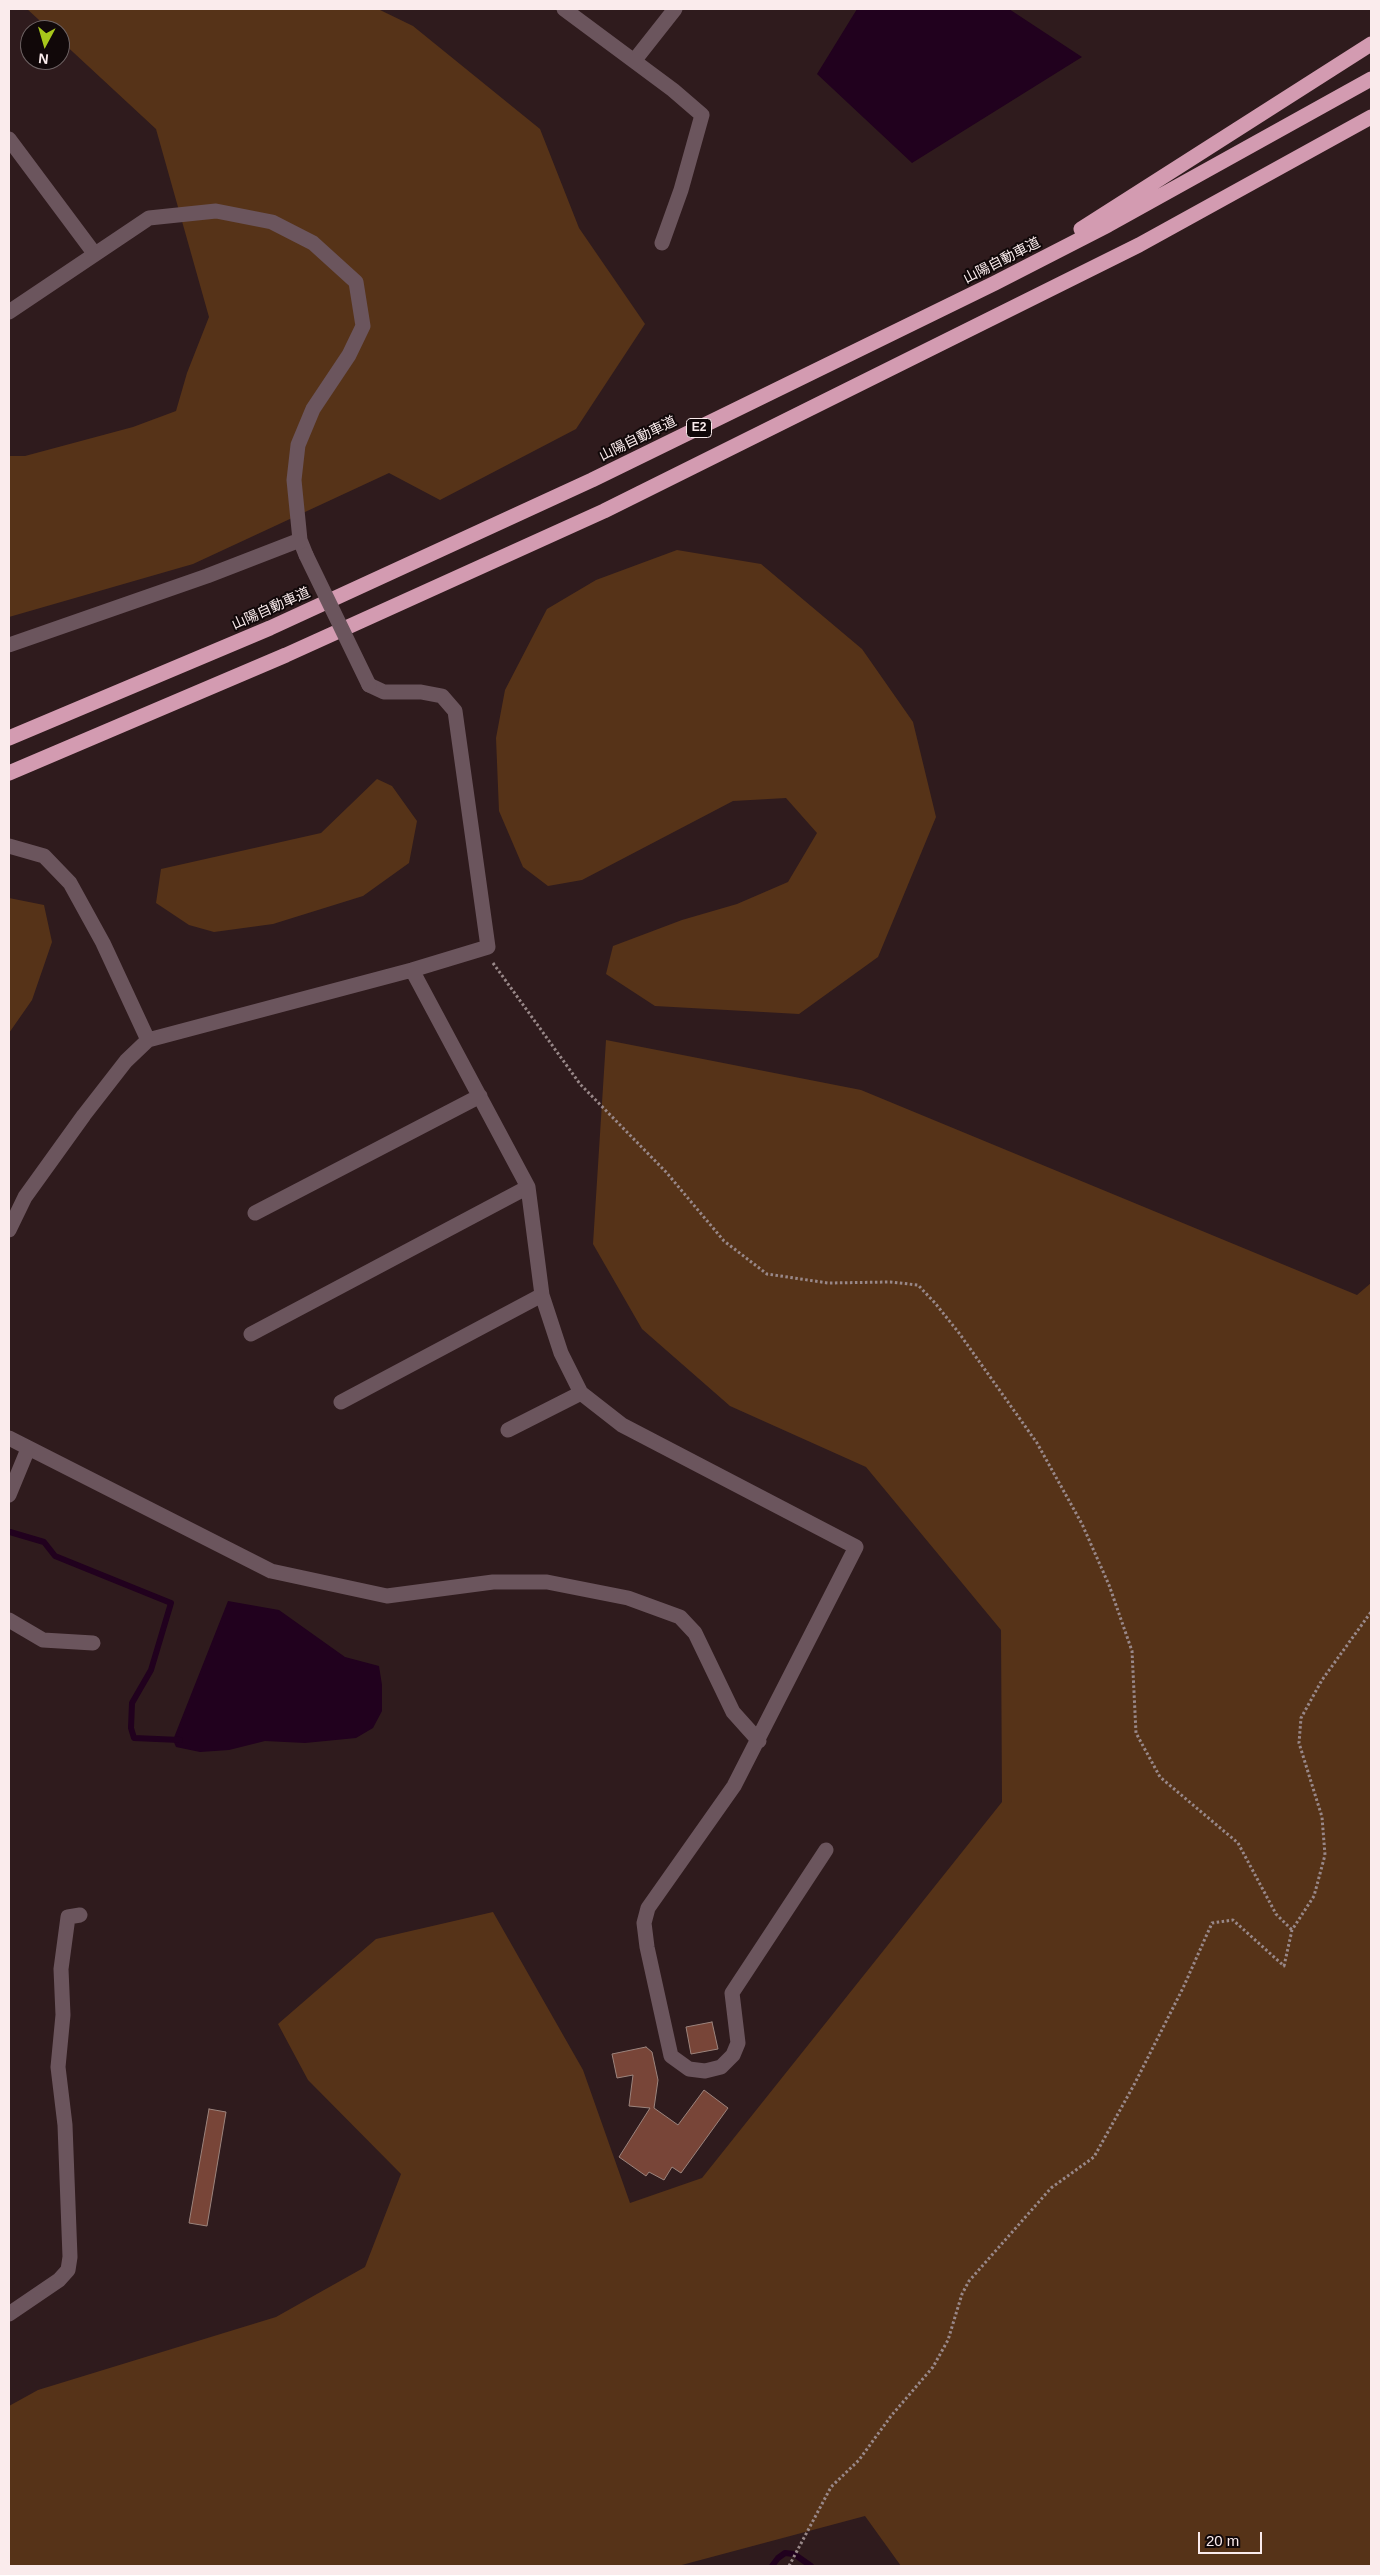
<!DOCTYPE html>
<html>
<head>
<meta charset="utf-8">
<style>
  body { margin:0 }
  #map { position:relative; width:1380px; height:2575px; overflow:hidden; background:#2f1b1d; font-family:Arial,sans-serif }
  canvas { display:block }
  .frame { position:absolute; inset:0; border:10px solid #faebec; pointer-events:none }
  .north { position:absolute; left:20px; top:20px; width:50px; height:50px; box-sizing:border-box; background:#110809; border:1px solid #6e6364; border-radius:50%; rotate:186deg; font-size:14px; font-weight:700; line-height:20px; text-align:center; color:#faebec }
  .north::after { content:''; display:block; margin:auto; width:18px; height:22px; background:#a8c71b; clip-path:polygon(50% 0,100% 100%,50% 72%,0 100%) }
  .scale { position:absolute; left:1198px; top:2532px; width:64px; height:22px; box-sizing:border-box; border:2px solid #faebec; border-top:0; padding-left:6px; font-size:15px; line-height:18px; white-space:nowrap; color:#faebec; -webkit-text-stroke:4px #110809; paint-order:stroke }
</style>
</head>
<body>
<div id="map">
<canvas width="1380" height="2575"></canvas>
<div class="frame"></div>
<div class="north">N</div>
<div class="scale">20 m</div>
</div>
<script>
const context = document.querySelector('canvas').getContext('2d');
context.lineJoin = 'round';
function fill(path, color) {
  context.fillStyle = color;
  context.fill(path, 'evenodd');
}
function toPath(rows) {
  const path = new Path2D();
  for (const r of rows) {
    path.moveTo(r[0], r[1]);
    for (let i = 2; i < r.length; i += 2) path.lineTo(r[i], r[i + 1]);
  }
  return path;
}
function strokePath(path, color, width, dash) {
  context.strokeStyle = color;
  context.lineWidth = width;
  context.lineCap = dash ? 'butt' : 'round';
  context.setLineDash(dash || []);
  context.stroke(path);
}
function drawText(font, color, halo, rows, align = 'center') {
  context.font = font + ' Arial,"Noto Sans JP",sans-serif';
  context.lineWidth = 4;
  context.setLineDash([]);
  context.textBaseline = 'middle';
  context.strokeStyle = halo;
  context.fillStyle = color;
  for (const [text, x, y, turn = 0] of rows) {
    context.save();
    context.translate(x, y);
    context.rotate((+turn || 0) * Math.PI / 180);
    context.textAlign = isNaN(turn) ? turn : align;
    if (halo) context.strokeText(text, 0, 0);
    context.fillText(text, 0, 0);
    context.restore();
  }
}
fill(toPath([
  [27,9,378,9,413,26,540,129,579,228,645,324,576,429,440,500,389,473,193,564,9,617,9,456,25,456,133,427,176,411,187,373,209,317,156,129,60,40,60,30,50,30],
  [677,550,761,564,862,649,913,722,936,817,878,957,799,1014,655,1006,606,974,613,946,682,920,737,904,788,882,817,833,786,798,733,801,582,880,548,886,523,867,499,811,496,738,505,690,547,609,596,580],
  [377,779,392,786,417,821,409,863,363,896,273,924,214,932,189,925,156,903,161,869,321,833],
  [9,898,44,905,52,942,32,1000,9,1033],
  [606,1040,861,1090,1357,1295,1371,1283,1371,2566,901,2566,865,2516,678,2566,9,2566,9,2406,38,2390,276,2317,365,2267,401,2174,308,2080,278,2024,376,1939,493,1912,583,2070,630,2203,702,2178,1002,1802,1001,1630,866,1467,730,1406,642,1329,593,1244]
]), '#563318');
fill(toPath([
  [857,9,1009,9,1082,57,912,163,817,74],
  [228,1601,279,1610,345,1657,379,1666,382,1685,382,1711,373,1728,356,1738,305,1743,265,1741,229,1750,200,1752,176,1747,173,1740]
]), '#21011e');
strokePath(toPath([
  [10,1532,44,1542,55,1556,171,1603,151,1670,132,1703,131,1728,134,1738,180,1740],
  [772,2566,778,2558,785,2553,794,2554,811,2566]
]), '#21011e', 6);
const building = toPath([
  [712,2022,718,2049,691,2054,686,2027,712,2022],
  [646,2047,652,2052,658,2080,654,2108,678,2125,704,2090,728,2108,681,2173,672,2167,664,2180,649,2172,646,2176,619,2157,650,2108,629,2106,633,2075,617,2078,612,2054,646,2047],
  [209,2109,226,2112,207,2226,189,2223,209,2109]
]);
fill(building, '#784538');
strokePath(building, '#9c847d', 1);
strokePath(toPath([
  [493,963,580,1084,666,1172,724,1241,767,1274,828,1283,890,1282,918,1285,935,1303,959,1333,1037,1443,1082,1524,1109,1585,1132,1651,1136,1733,1160,1777,1238,1843,1276,1914,1292,1930],
  [789,2566,831,2487,859,2460,891,2416,933,2367,948,2340,962,2294,969,2281,1051,2188,1094,2157,1135,2083,1183,1988,1212,1923,1233,1920,1284,1966,1292,1930,1314,1896,1325,1855,1322,1817,1299,1743,1301,1718,1322,1680,1371,1612]
]), '#998889', 3, [2.5, 2.5]);
strokePath(toPath([
  [564,9,673,90,702,115,681,190,662,243],
  [634,61,675,9],
  [9,139,94,253],
  [9,312,149,218,216,211,272,222,313,243,356,282,363,326,349,355,313,409,298,445,294,480,300,540,306,555],
  [9,645,207,576,300,540],
  [9,846,44,856,70,883,103,943,148,1040],
  [412,970,528,1187,542,1295,561,1353,581,1393,622,1425,856,1547,734,1786,648,1908,644,1923,647,1947,671,2056,689,2069,705,2071,721,2067,733,2055,738,2043,732,1993,826,1850],
  [255,1213,480,1096],
  [9,1230,25,1197,84,1115,126,1061,148,1040,412,970,488,947,455,711,442,696,421,692,384,692,369,685],
  [251,1334,528,1187],
  [341,1402,542,1295],
  [508,1430,581,1393],
  [9,1438,271,1571,387,1596,493,1582,547,1582,628,1598,680,1617,695,1633,733,1712,759,1741],
  [9,1495,28,1449],
  [9,1620,43,1640,93,1643],
  [9,2314,59,2280,68,2270,70,2257,65,2125,58,2067,63,2015,61,1969,68,1917,80,1915]
]), '#6b555d', 15);
strokePath(toPath([
  [1081,229,1371,44],
  [9,738,270,628,592,480,995,283,1108,225,1371,79],
  [9,773,286,655,604,511,1139,245,1371,117]
]), '#d39bb1', 15);
strokePath(toPath([
  [306,555,369,685]
]), '#6b555d', 15);
for (const [x, y, w] of [
  [699,428,25]
]) {
  const box = new Path2D();
  box.roundRect(x - w / 2, y - 9.5, w, 19, 4);
  context.fillStyle = '#110809';
  context.fill(box);
  strokePath(box, '#faebec', 1);
}
drawText('bold 12px', '#faebec', null, [
  ["E2",699,428]
]);
drawText('14px', '#faebec', '#110809', [
  ["山陽自動車道",1002,261,-27],
  ["山陽自動車道",638,439,-26],
  ["山陽自動車道",271,609,-24]
]);
</script>
</body>
</html>
